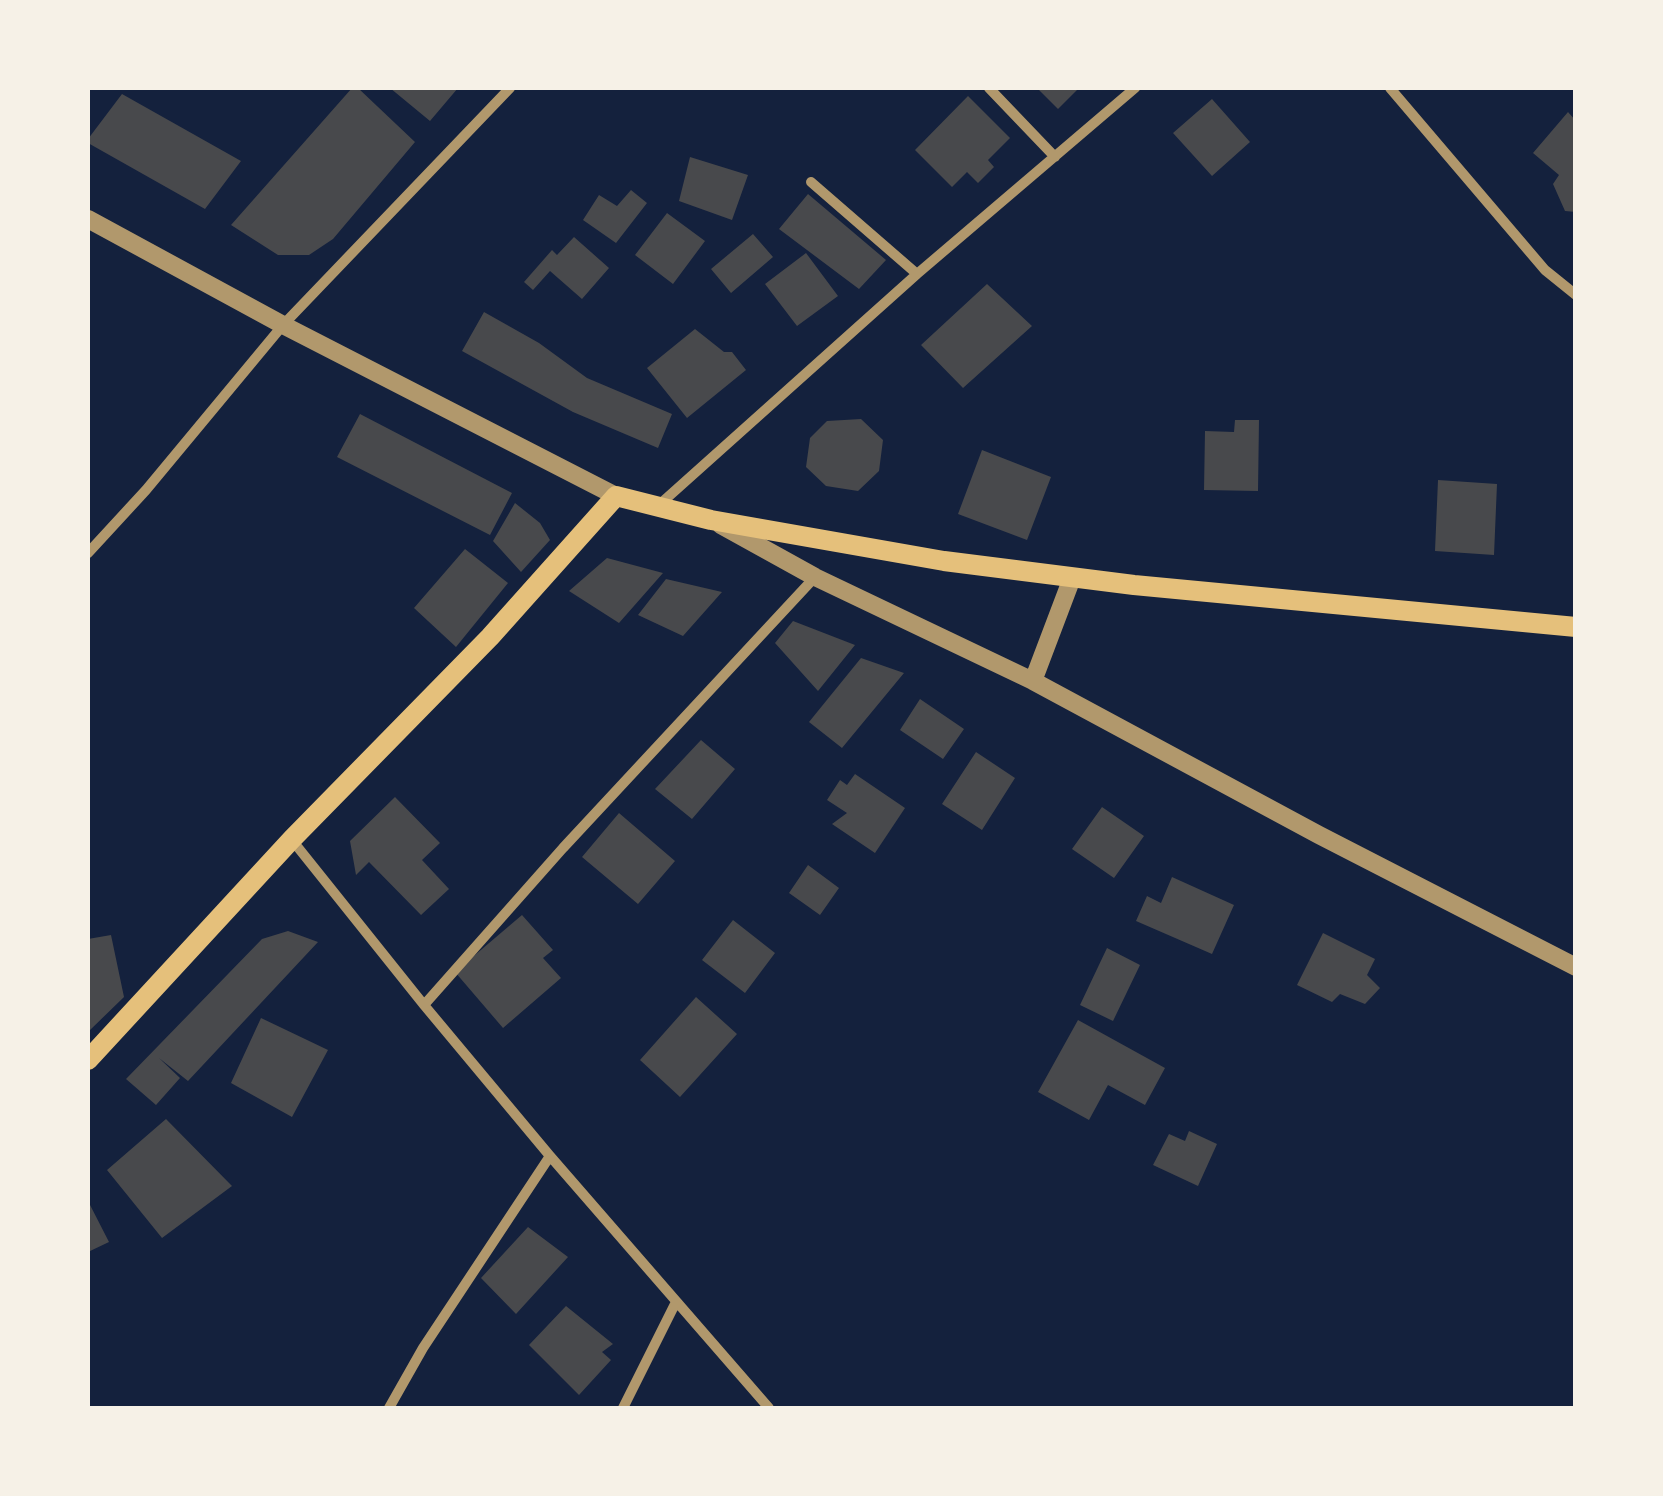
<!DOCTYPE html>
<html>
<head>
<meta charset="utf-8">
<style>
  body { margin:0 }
  #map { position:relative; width:1663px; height:1496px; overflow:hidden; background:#14213d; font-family:Manrope,sans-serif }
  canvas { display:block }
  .frame { position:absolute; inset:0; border:90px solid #f6f1e7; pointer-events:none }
</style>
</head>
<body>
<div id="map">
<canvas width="1663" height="1496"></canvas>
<div class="frame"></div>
</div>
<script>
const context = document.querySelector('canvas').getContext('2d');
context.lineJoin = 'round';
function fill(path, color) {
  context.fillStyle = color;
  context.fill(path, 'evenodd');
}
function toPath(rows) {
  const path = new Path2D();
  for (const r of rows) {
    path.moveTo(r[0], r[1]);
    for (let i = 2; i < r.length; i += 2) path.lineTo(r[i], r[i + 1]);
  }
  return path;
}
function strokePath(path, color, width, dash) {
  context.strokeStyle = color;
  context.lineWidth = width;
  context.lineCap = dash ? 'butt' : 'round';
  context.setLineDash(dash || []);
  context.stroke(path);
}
fill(toPath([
  [352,88,358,88,415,142,333,239,309,255,278,255,231,225],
  [390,88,458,88,430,121],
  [1037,88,1079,88,1058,109],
  [122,94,241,161,205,209,88,143,88,139],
  [968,96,1010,138,988,160,994,167,978,183,967,172,952,187,915,150],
  [1212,99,1250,142,1212,176,1173,133],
  [1568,112,1576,121,1576,212,1565,211,1553,184,1559,175,1533,153],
  [690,157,748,175,732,220,679,201],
  [631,190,647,203,616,243,583,220,599,195,617,206],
  [808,194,886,260,859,289,779,229],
  [667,213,705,241,673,284,635,255],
  [753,234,773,257,731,293,711,269],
  [574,237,609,268,582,299,550,271,533,290,524,282,552,250,557,255],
  [806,253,838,296,797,326,765,284],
  [987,284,1032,326,963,388,921,345],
  [484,312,539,343,587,378,672,414,658,448,573,412,462,351],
  [695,329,724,352,732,352,746,370,687,418,647,368],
  [360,414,512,493,490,535,337,457],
  [861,419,883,440,879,471,858,491,826,486,806,467,810,438,827,421],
  [1235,420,1259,420,1258,491,1204,490,1205,431,1234,432],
  [982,450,1051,477,1027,540,958,514],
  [1438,480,1497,484,1494,555,1435,551],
  [515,503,540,523,550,540,521,572,493,541],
  [465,549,508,583,456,647,414,608],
  [607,558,663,573,619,623,569,591],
  [666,579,722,592,683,636,638,615],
  [793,621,855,645,818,691,775,643],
  [861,658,904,673,842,748,809,722],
  [920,699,964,729,943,759,900,730],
  [701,740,735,769,692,819,655,789],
  [976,752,1015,778,982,830,942,804],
  [855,774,905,808,875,853,832,824,847,813,827,800,840,780,847,785],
  [395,797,440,843,422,860,449,889,421,915,369,862,356,875,350,841],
  [1102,807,1144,836,1114,878,1072,849],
  [619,813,675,861,638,904,582,857],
  [808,865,839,888,820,915,789,893],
  [1172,877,1234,905,1212,954,1136,921,1147,896,1161,903],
  [522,915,553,950,543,958,561,978,503,1028,455,972],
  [733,920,775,953,745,993,702,960],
  [288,931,318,942,188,1081,159,1058,180,1078,156,1105,126,1079,262,939],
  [1323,933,1375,959,1367,975,1380,988,1365,1004,1340,994,1332,1002,1297,985],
  [111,935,124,997,88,1032,88,939],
  [1107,948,1140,965,1113,1021,1080,1005],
  [696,997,737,1034,680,1097,640,1060],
  [261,1018,328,1050,292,1117,231,1083],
  [1078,1020,1165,1068,1145,1105,1108,1085,1089,1120,1038,1092],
  [166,1119,232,1186,162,1238,107,1170],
  [1189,1131,1217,1144,1198,1186,1153,1165,1169,1134,1185,1141],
  [88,1201,109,1242,88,1252],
  [528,1227,568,1257,516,1314,481,1278],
  [566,1306,613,1344,602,1352,611,1360,579,1395,529,1345]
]), '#48494c');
strokePath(toPath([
  [989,88,1055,157],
  [1390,88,1545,270,1576,295],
  [811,182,917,274],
  [659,505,917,274,1135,88],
  [88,553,146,490,283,325,510,88],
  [292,840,424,1005,550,1156,769,1408],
  [424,1005,563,848,815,577],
  [389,1408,423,1348,550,1156],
  [623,1408,676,1302]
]), '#b1986c', 10);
strokePath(toPath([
  [88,219,283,325,616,496],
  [721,525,815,577,1033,681,1319,835,1576,967],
  [1033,681,1072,578]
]), '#b1986c', 18);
strokePath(toPath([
  [88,1060,292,839,490,637,616,496,711,520,944,561,1134,585,1576,627]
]), '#e5c07b', 20);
</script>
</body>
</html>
